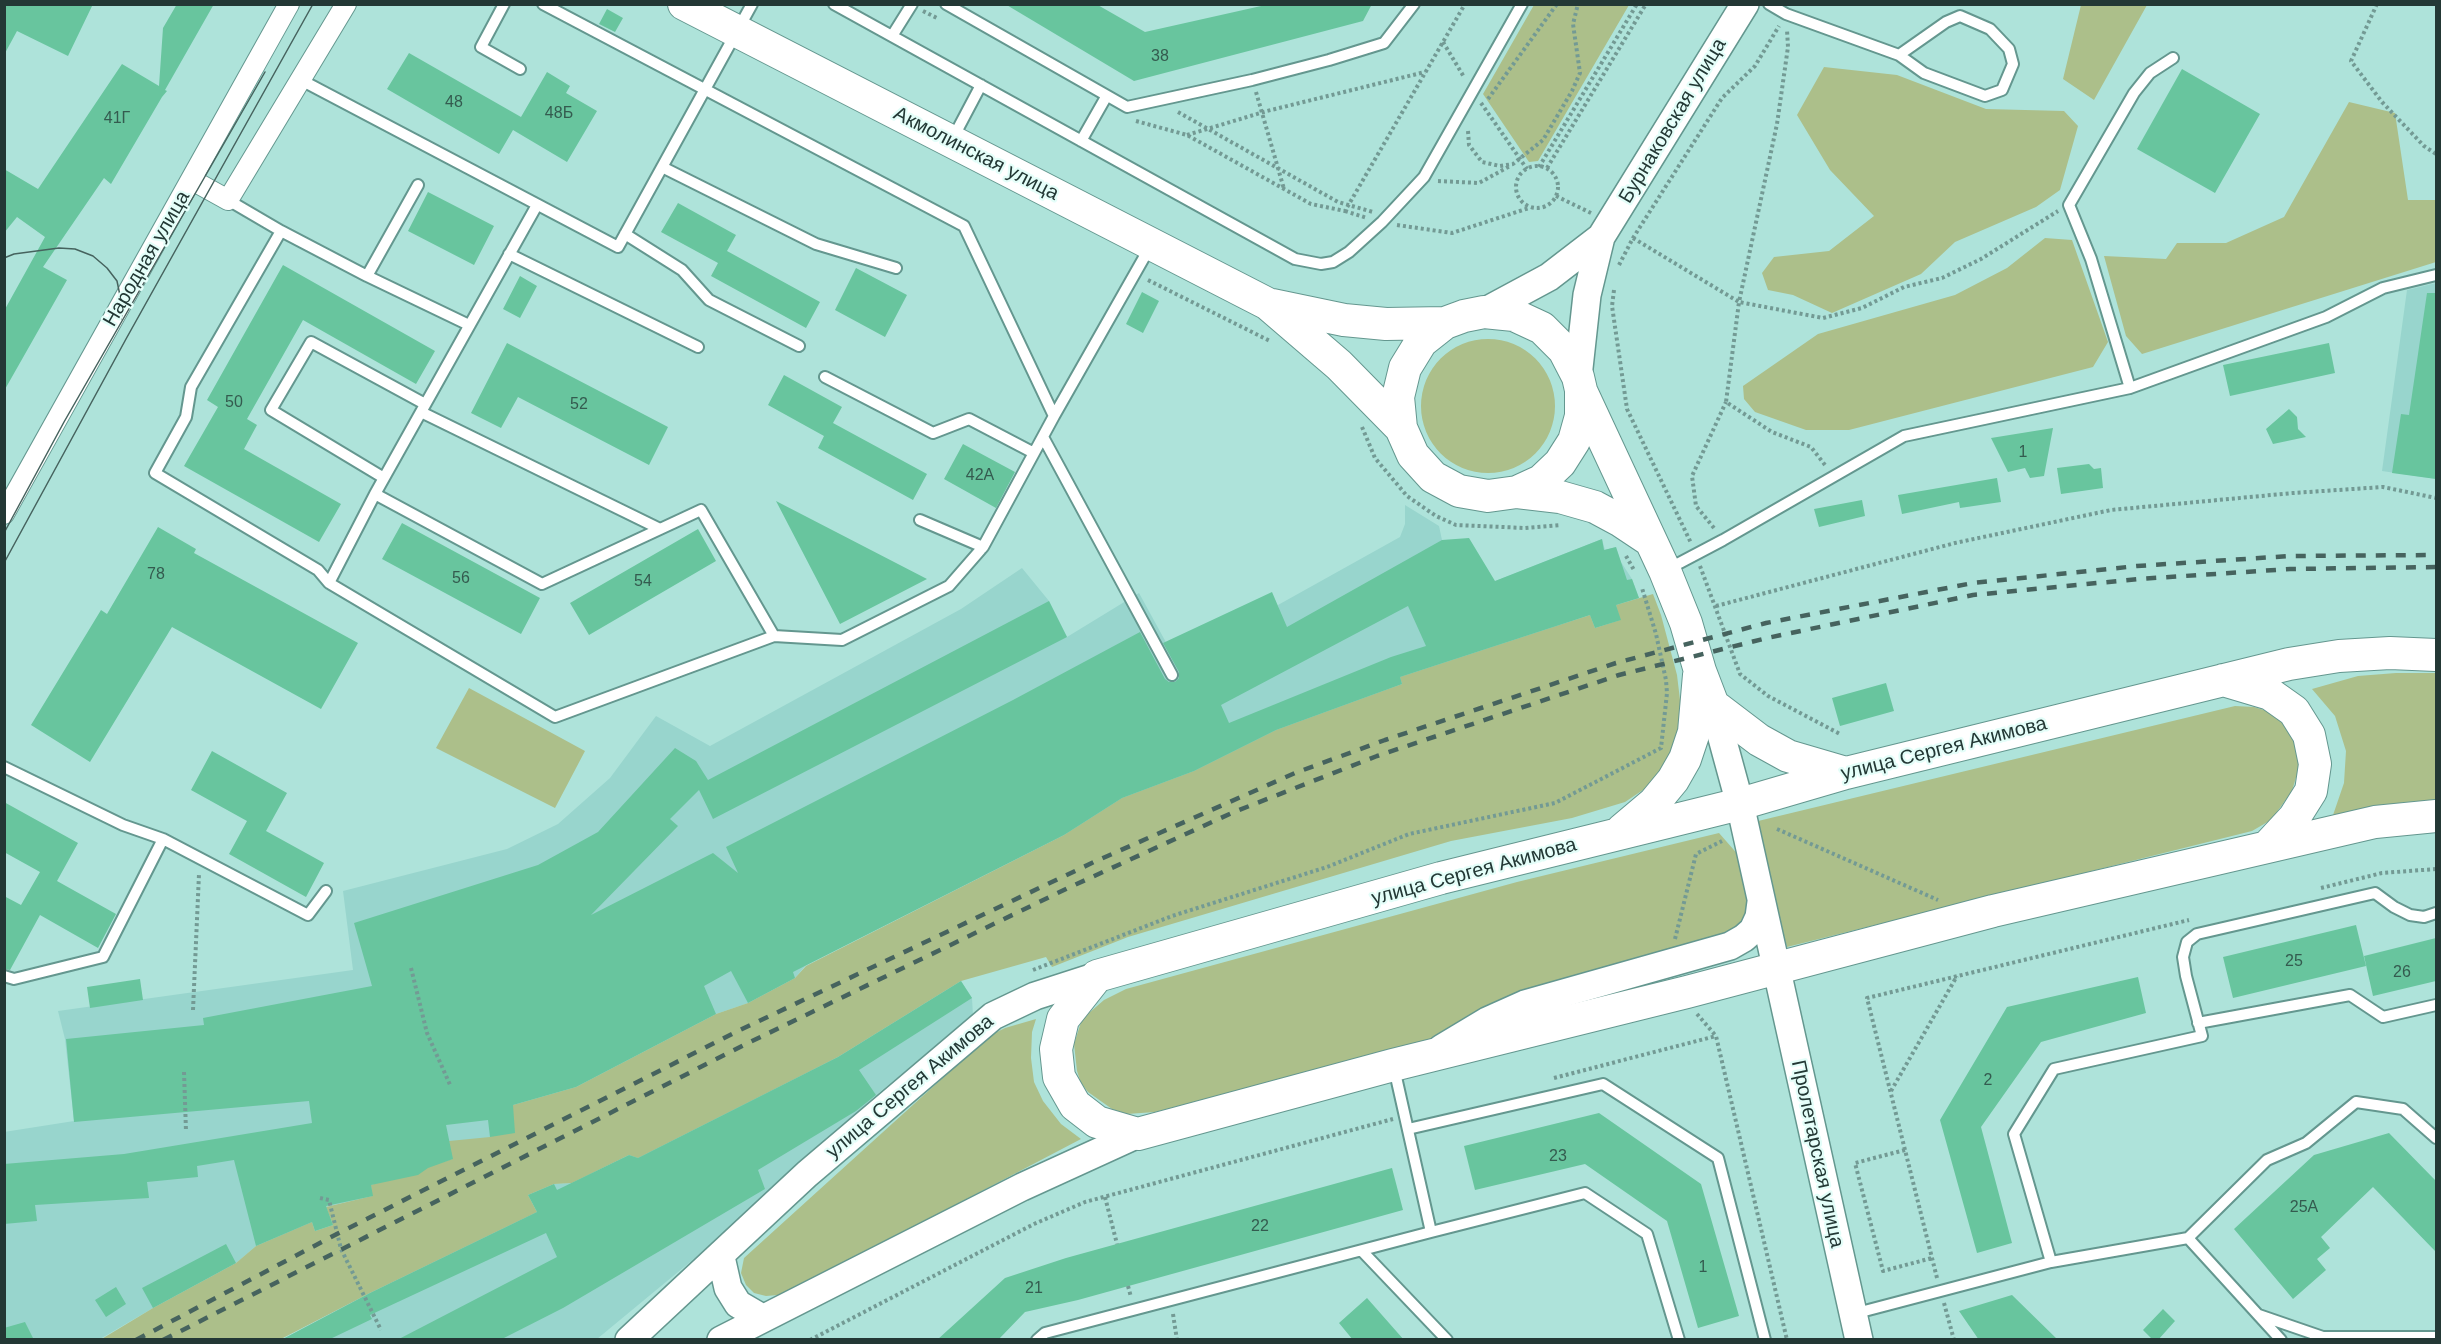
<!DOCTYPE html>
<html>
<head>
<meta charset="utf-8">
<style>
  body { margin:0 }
  #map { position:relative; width:2441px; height:1344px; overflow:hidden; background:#aee3da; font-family:Helvetica,sans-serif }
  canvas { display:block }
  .frame { position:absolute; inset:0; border:6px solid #233835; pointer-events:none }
</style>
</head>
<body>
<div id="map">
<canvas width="2441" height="1344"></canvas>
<div class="frame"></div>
</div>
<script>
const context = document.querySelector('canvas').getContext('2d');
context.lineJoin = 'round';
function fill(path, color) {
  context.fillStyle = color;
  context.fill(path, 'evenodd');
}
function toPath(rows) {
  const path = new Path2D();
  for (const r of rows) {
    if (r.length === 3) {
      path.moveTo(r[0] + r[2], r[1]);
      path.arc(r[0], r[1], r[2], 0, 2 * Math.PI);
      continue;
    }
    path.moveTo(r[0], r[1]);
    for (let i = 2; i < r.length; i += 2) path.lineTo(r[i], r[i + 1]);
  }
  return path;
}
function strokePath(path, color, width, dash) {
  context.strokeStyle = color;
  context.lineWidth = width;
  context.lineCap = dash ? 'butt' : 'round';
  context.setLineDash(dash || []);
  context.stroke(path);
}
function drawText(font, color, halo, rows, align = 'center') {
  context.font = font + ' Helvetica,sans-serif';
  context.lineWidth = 4.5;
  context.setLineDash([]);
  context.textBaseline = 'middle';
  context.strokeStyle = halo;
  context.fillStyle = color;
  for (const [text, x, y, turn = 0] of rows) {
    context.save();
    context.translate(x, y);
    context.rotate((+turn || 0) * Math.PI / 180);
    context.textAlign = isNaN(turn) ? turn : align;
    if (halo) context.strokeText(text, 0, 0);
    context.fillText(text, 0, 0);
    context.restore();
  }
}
fill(toPath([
  [2436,283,2436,479,2382,471,2407,290],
  [1405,505,1439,526,1442,540,1475,589,1602,539,1605,550,1616,547,1621,562,1632,579,1639,598,1617,605,1621,620,1595,628,1589,615,1402,684,1064,835,806,965,795,978,748,1003,716,1014,576,1087,513,1105,515,1133,428,1168,373,1196,326,1207,333,1225,315,1231,312,1223,256,1246,236,1263,153,1308,100,1339,5,1339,4,1132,74,1121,65,1039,58,1011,353,970,343,891,507,849,558,824,610,778,656,716,710,746,961,609,1022,568,1049,601,1067,637,1139,593,1168,646,1279,610,1278,605,1400,537,1405,524],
  [961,981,972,998,973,1016,876,1095,759,1205,597,1339,281,1340,370,1293,537,1211,528,1195,554,1184,572,1183,838,1057]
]), '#98d5cd');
fill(toPath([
  [1534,5,1629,5,1538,161,1529,162,1483,94],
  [2081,5,2147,5,2094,100,2063,79],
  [1824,67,1897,75,1986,109,2064,111,2078,126,2060,190,2036,207,1955,242,1921,274,1832,313,1793,295,1768,290,1762,273,1774,257,1829,251,1874,216,1830,170,1797,115],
  [2349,102,2395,113,2408,200,2436,200,2436,262,2142,354,2126,336,2104,256,2166,259,2177,243,2226,243,2284,217],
  [2045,238,2072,240,2108,342,2093,367,1849,430,1806,430,1755,412,1744,399,1743,386,1818,334,1955,295,2007,268],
  [1488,406,67],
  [1653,594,1661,615,1677,675,1681,708,1679,741,1668,765,1649,786,1625,802,1572,818,1451,841,1128,937,1052,967,1046,957,961,981,838,1057,638,1158,629,1155,572,1183,554,1184,528,1195,537,1212,370,1293,281,1339,100,1340,153,1308,236,1263,256,1246,312,1222,315,1231,333,1225,326,1207,372,1196,371,1185,452,1159,449,1141,490,1137,513,1105,576,1087,716,1014,748,1003,795,978,806,966,1064,835,1122,798,1194,771,1276,730,1402,684,1400,677,1590,615,1595,628,1620,620,1616,605],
  [2396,673,2436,673,2436,801,2405,802,2332,818,2344,783,2346,751,2335,716,2312,689,2358,676],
  [469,688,585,751,555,808,436,748],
  [2235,706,2254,707,2267,711,2280,720,2292,737,2298,752,2300,764,2292,791,2271,820,2252,831,1787,947,1754,822],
  [1719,833,1741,858,1751,897,1745,929,1440,1038,1155,1112,1127,1114,1112,1109,1088,1092,1081,1083,1077,1071,1074,1044,1082,1019,1104,1000,1126,989,1517,882],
  [1036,1019,1032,1032,1031,1058,1034,1082,1043,1101,1061,1124,1081,1139,793,1290,778,1295,766,1296,754,1293,746,1285,741,1273,744,1258,989,1036,1005,1028]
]), '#acbf8a');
fill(toPath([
  [4,4,93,4,68,56,17,31,4,55],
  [177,4,214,4,165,90,167,91,162,97,111,184,104,178,43,267,67,280,4,391,4,311,45,237,17,217,4,233,4,169,38,189,122,64,159,86,163,28],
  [1005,4,1096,4,1145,32,1270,4,1372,4,1363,21,1134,81],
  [607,9,623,18,615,32,599,24],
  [409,53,521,117,547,72,570,86,566,93,597,111,567,162,513,130,499,154,387,89],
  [2182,69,2260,114,2215,193,2137,149],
  [428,192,494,226,474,265,408,231],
  [678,203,736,235,727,251,820,302,806,328,711,276,718,263,661,232],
  [283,265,435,351,416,384,303,320,247,419,257,425,244,449,341,504,319,542,184,466,218,407,207,400],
  [856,268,907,295,885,337,835,310],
  [520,276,537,286,520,318,503,309],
  [1142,292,1159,301,1143,333,1126,324],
  [2427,293,2436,293,2436,479,2392,473,2401,414,2409,415],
  [507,343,668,427,649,465,518,397,501,428,471,413],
  [2329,343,2335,373,2230,396,2223,365],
  [784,375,842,407,833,423,927,474,913,500,818,448,824,436,768,405],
  [2289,409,2297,417,2298,429,2306,437,2273,444,2266,429],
  [2053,428,2044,476,2030,478,2025,468,2008,472,1991,438],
  [963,444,1015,472,996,508,944,479],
  [2089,464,2094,469,2101,468,2103,488,2061,494,2057,468],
  [1997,478,2001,502,1960,508,1959,502,1902,514,1898,495],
  [1862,500,1865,516,1819,527,1814,509],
  [776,501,927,579,840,624],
  [402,523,540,598,521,634,382,559],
  [158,527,196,549,194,553,358,643,321,709,172,627,90,762,31,725,101,610,107,614],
  [698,529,716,561,589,635,570,603],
  [1469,538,1495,581,1602,539,1604,550,1616,547,1627,580,1632,579,1639,598,1616,605,1621,620,1595,628,1590,615,1400,677,1402,684,1276,730,1194,771,1122,798,1064,835,793,972,795,978,748,1003,731,971,704,986,716,1014,576,1087,513,1105,515,1133,490,1137,488,1120,446,1125,453,1159,428,1168,418,1175,371,1185,373,1196,326,1206,333,1225,315,1231,312,1222,256,1246,234,1160,197,1166,198,1177,147,1182,149,1198,35,1205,37,1221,4,1224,4,1164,124,1154,312,1123,309,1101,74,1122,66,1039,204,1025,203,1018,372,986,354,923,538,865,598,832,675,748,696,761,708,780,1049,601,1067,637,713,819,699,790,670,819,678,826,591,915,713,853,738,873,726,847,1013,700,1140,632,1165,679,1169,682,1175,682,1179,678,1179,672,1163,643,1272,592,1287,627,1442,540],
  [1408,606,1426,646,1391,657,1229,723,1221,705],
  [1886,683,1894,711,1840,726,1832,698],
  [212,751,287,793,266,831,324,863,306,897,229,854,247,821,191,790],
  [4,802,78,843,57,881,116,914,98,948,40,915,10,970,4,969,4,896,21,905,40,872,4,852],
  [2356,925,2366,966,2233,998,2223,957],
  [2436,938,2436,981,2373,996,2364,956],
  [2138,977,2146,1013,2041,1042,1981,1127,2012,1243,1977,1253,1940,1120,2007,1007],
  [140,979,143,1000,90,1008,87,987],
  [961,981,972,998,859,1070,876,1095,856,1111,758,1170,765,1189,563,1308,500,1340,397,1340,557,1257,546,1233,370,1315,372,1319,328,1340,281,1340,370,1293,537,1212,528,1195,554,1184,557,1190,629,1155,638,1158,838,1057],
  [1599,1113,1701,1184,1739,1316,1698,1328,1667,1221,1585,1164,1475,1190,1464,1146],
  [2389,1133,2436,1181,2436,1252,2373,1187,2321,1237,2330,1248,2317,1259,2326,1270,2293,1299,2234,1229,2314,1155],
  [1392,1168,1403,1210,1078,1300,1025,1312,998,1340,937,1340,1005,1278,1066,1258],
  [226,1244,236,1263,153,1308,142,1288],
  [116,1287,126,1304,106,1317,95,1300],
  [2012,1295,2058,1340,1979,1340,1959,1311],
  [1367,1298,1404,1340,1353,1340,1339,1323],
  [2163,1309,2175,1321,2158,1340,2153,1340,2143,1330],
  [25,1322,34,1340,4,1340,4,1328]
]), '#68c59e');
const service = toPath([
  [504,4,481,47,520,69],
  [543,4,964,226,1054,416,983,547,920,520],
  [834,4,1295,259,1321,264,1333,262,1349,252,1382,222,1424,177,1522,4],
  [946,4,1127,107,1252,80,1329,60,1384,43,1414,4],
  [1769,4,1786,14,1899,55,1924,73,1985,96,2002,90,2013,64,2009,49,1990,29,1960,16,1946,22,1899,55],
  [892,36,912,4],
  [301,80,618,247,752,4],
  [953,138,981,85],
  [1081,141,1106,97],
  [662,167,816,244,896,268],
  [228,200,281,231,191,387,186,417,155,473,318,570,329,583,375,494,537,205],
  [281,231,367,276,469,325],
  [625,234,682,270,709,300,799,346],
  [509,254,698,347],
  [367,276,418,185],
  [825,377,933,433,969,419,1034,453],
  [2130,388,2091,259,2069,205,2134,93,2150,73,2173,58],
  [421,412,660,529],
  [1054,416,1150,247],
  [1043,437,1172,675],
  [384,478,271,410,311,342,425,404],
  [1668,569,1723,540,1904,436,2130,388,2326,317,2383,288,2436,275],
  [329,583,555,717,774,636,701,510,542,584,375,494],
  [774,636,842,640,949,586,983,547],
  [4,767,123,825,163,839,308,915,326,891],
  [4,976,14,979,103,957,163,839],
  [2198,1023,2350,995,2383,1017,2436,1005],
  [1408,1129,1603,1084,1718,1158,1765,1340],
  [1431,1232,1585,1193,1647,1234,1679,1340],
  [2188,1238,2281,1340],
  [1362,1251,1447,1340],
  [2051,1262,2014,1134,2054,1069,2202,1036,2186,976,2183,957,2187,942,2197,934,2375,893,2394,907,2410,915,2424,917,2436,913],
  [1853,1314,2051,1262,2188,1238,2267,1160,2306,1143,2356,1102,2403,1109,2436,1138],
  [2259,1315,2323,1337,2436,1337],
  [1037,1340,1045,1333,1431,1232,1394,1068]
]);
const minor = toPath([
  [192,180,228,200,346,4],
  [4,514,289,4]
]);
const secondary = toPath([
  [1484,312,1549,277,1601,237,1745,4],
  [1578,377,1587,295,1601,237],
  [1713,705,1740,804,1859,1340],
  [1442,1048,1487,1021,1525,1004,1730,946,1744,938,1753,930,1759,917,1761,902],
  [721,1257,728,1288,738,1304,762,1318],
  [629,1340,807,1174,993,1016,1035,996,1097,976],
  [721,1340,1022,1187,1138,1134]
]);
const primary = toPath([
  [684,4,1268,304,1339,365,1401,428],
  [1272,305,1344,320,1386,324,1445,323],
  [1582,393,1665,571,1686,623,1700,671,1713,705,1759,740,1788,756,1846,773],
  [1517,492,1541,481,1560,463,1574,441,1581,416,1581,390,1578,377,1564,350,1542,328,1514,315,1484,312,1464,316,1445,323,1421,342,1405,368,1398,397,1401,428,1413,455,1433,477,1459,491,1488,496,1517,492,1560,497,1595,507,1621,521,1651,541],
  [2436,655,2390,653,2339,656,2289,664,1846,773,1740,804,1441,878,1097,976,1063,1019,1056,1049,1059,1077,1075,1105,1097,1122,1138,1134,1393,1065,1687,992,1993,911,2375,822,2436,816],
  [2223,680,2270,694,2294,711,2309,735,2315,764,2311,791,2294,818,2268,846],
  [1622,830,1654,803,1673,780,1685,759,1694,732,1699,675]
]);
strokePath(service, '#64978f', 14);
strokePath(minor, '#64978f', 22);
strokePath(secondary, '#64978f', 30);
strokePath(primary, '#64978f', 34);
strokePath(toPath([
  [2377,4,2351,61,2382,102,2424,146,2436,154],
  [923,11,937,18],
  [1443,42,1464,77],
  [1256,92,1284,189],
  [1488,99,1557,4],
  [1481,103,1527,169],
  [1178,112,1338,202,1373,212],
  [1136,121,1187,135,1311,204,1345,211,1465,4],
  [1468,131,1469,145,1482,162,1500,166,1513,164,1543,140,1572,91,1580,73,1573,24,1578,4],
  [1187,135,1267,111,1425,72],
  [1537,187,21],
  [1539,167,1637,4],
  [1547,168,1646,4],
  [1438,181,1479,183,1510,166],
  [1556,196,1591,213],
  [1345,211,1367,218],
  [1397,225,1452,233,1529,208],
  [1633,238,1739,302,1777,124,1788,47,1787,30],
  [1619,265,1633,238,1722,98,1755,66,1779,26],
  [1148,280,1270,341],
  [1614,290,1612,306,1627,409,1691,543],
  [1362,427,1375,458,1407,496,1436,516,1456,525,1525,528,1560,525],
  [1825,465,1811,447,1772,432,1726,402,1739,302,1823,318,1862,308,1904,287,1942,278,1981,259,2058,211],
  [1714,528,1696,506,1692,476,1726,402],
  [1626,556,1634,570],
  [1700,566,1740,674,1768,696,1840,734],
  [1716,606,1955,543,2111,510,2293,493,2383,487,2436,498],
  [1777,829,1938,900],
  [2321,888,2382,873,2436,869],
  [1675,939,1696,854,1722,841],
  [411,968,427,1033,451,1087],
  [1033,970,1172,916,1327,867,1409,834,1555,803,1661,748,1667,693,1666,680,1656,634,1642,588],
  [193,1010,199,874],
  [1697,1014,1716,1036,1787,1340],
  [184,1072,186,1131],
  [1554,1078,1716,1036],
  [1891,1091,1957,976],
  [1905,1150,1855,1163,1883,1271,1932,1258],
  [1105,1197,1117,1244],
  [320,1198,329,1200,341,1249,381,1330],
  [1937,1278,1867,998,2189,920],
  [1128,1286,1131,1297],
  [1944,1303,1954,1340],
  [1173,1314,1177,1340],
  [810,1340,1034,1224,1085,1202,1393,1119]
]), '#739a94', 4, [3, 3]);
strokePath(service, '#fff', 10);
strokePath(minor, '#fff', 20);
strokePath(secondary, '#fff', 27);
strokePath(primary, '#fff', 32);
strokePath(toPath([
  [4,258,14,254,59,248,75,249,93,256,107,268,117,281,123,310,121,319],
  [4,533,64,422,265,72],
  [4,563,126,339,313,4]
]), '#46635e', 1.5);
strokePath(toPath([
  [136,1340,335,1235,738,1031,1094,862,1295,773,1385,740,1616,663,1766,623,1973,583,2137,566,2290,556,2436,555],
  [163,1340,744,1045,1068,888,1234,812,1377,756,1619,675,1767,638,1973,595,2139,579,2290,569,2436,567]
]), '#46635e', 4.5, [10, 10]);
drawText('16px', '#345b4f', null, [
  ["38",1160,57],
  ["48",454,103],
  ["48Б",559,114],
  ["41Г",117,119],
  ["50",234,403],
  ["52",579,405],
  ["1",2023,453],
  ["42А",980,476],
  ["78",156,575],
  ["56",461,579],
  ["54",643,582],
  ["25",2294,962],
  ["26",2402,973],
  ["2",1988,1081],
  ["23",1558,1157],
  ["25А",2304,1208],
  ["22",1260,1227],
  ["1",1703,1268],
  ["21",1034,1289]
]);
drawText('20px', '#233835', '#e4fef9', [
  ["Бурнаковская улица",1673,121,-59],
  ["Акмолинская улица",976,154,27],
  ["Народная улица",147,259,-60],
  ["улица Сергея Акимова",1944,749,-14],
  ["улица Сергея Акимова",1474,872,-15],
  ["улица Сергея Акимова",910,1087,-40],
  ["Пролетарская улица",1817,1154,78]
]);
</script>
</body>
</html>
